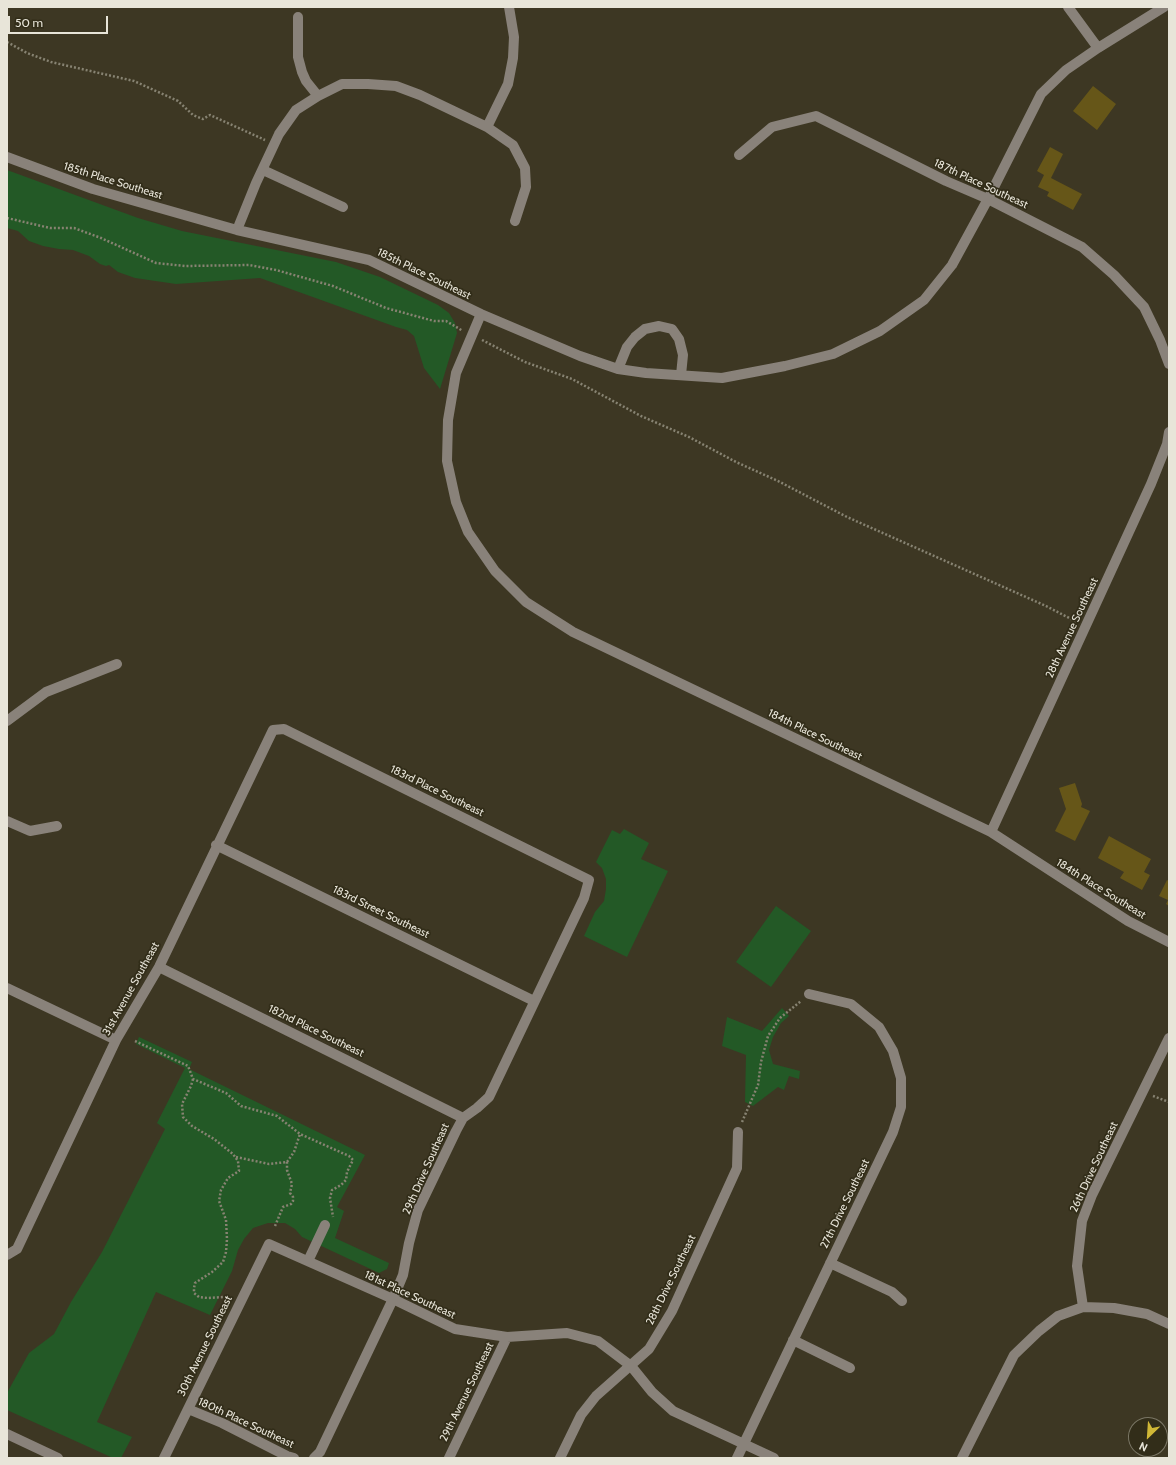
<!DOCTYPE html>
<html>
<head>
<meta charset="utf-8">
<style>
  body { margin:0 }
  #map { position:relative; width:1176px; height:1465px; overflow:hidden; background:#3d3723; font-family:Cabin,sans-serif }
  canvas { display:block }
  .frame { position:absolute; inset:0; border:8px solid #e8e5d9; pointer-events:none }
  .north { position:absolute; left:1128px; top:1417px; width:40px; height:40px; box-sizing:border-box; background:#322d19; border:1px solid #7b7766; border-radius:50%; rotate:205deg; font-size:11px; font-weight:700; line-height:16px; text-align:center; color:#e8e5d9 }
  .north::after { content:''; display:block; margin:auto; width:14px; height:18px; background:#d0b736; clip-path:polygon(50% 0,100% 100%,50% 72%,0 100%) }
  .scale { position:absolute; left:8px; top:16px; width:100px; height:18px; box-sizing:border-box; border:2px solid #e8e5d9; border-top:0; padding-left:5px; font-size:12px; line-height:14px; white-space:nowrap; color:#e8e5d9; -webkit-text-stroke:3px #322d19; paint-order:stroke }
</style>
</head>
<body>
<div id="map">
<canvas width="1176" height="1465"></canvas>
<div class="frame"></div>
<div class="north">N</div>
<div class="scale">50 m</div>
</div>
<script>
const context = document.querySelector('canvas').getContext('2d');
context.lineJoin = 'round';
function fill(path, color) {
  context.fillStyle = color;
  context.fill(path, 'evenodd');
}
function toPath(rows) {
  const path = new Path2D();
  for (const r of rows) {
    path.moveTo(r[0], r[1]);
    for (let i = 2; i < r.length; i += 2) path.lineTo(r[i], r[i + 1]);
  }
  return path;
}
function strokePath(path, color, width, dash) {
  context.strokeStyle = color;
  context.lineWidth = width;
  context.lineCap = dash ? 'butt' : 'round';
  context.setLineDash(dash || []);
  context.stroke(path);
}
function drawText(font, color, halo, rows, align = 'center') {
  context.font = font + ' Cabin,sans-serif';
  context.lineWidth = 3.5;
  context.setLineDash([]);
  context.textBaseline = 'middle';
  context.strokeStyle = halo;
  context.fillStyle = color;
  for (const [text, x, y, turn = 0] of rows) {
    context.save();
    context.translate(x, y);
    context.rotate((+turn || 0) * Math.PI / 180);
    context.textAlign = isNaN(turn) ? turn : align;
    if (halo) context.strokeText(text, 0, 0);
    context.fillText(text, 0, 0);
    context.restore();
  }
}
fill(toPath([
  [7,170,138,218,182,231,336,262,380,277,438,305,449,313,455,323,457,333,440,389,424,368,414,336,407,330,396,327,260,278,176,284,135,278,118,272,109,265,106,266,100,264,89,256,73,250,59,249,43,246,29,241,18,231,7,228],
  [624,829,649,843,641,859,668,871,627,957,584,936,595,912,604,901,606,889,606,879,602,868,596,862,612,830,620,834],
  [776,906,811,931,771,987,736,962],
  [782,1008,789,1016,781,1023,773,1037,769,1050,773,1064,800,1071,799,1079,789,1076,784,1090,778,1087,753,1106,745,1102,746,1055,722,1046,727,1017,762,1031],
  [139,1037,192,1062,189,1069,365,1155,337,1207,344,1211,335,1238,389,1263,387,1269,379,1273,302,1237,295,1229,285,1223,268,1223,253,1228,244,1239,238,1250,232,1271,210,1315,156,1292,97,1422,132,1437,121,1458,113,1458,7,1410,7,1393,29,1353,54,1334,71,1302,102,1252,165,1129,157,1123,185,1068,136,1044]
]), '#235926');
fill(toPath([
  [1093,86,1116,104,1097,130,1073,111],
  [1050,147,1063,154,1051,178,1082,194,1073,210,1047,196,1049,192,1038,187,1044,175,1037,171],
  [1075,783,1082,804,1081,807,1090,811,1075,841,1055,831,1066,809,1059,788],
  [1109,836,1151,859,1144,872,1150,875,1142,890,1120,878,1124,872,1098,858],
  [1167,880,1169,881,1169,906,1166,904,1168,900,1159,896]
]), '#665618');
strokePath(toPath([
  [7,42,27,53,51,62,134,81,178,101,193,115,203,119,210,115,265,140],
  [7,218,50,228,74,228,101,238,156,263,185,266,249,265,276,270,333,286,386,308,434,321,446,321,463,331],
  [482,340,525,362,572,379,641,416,689,437,736,462,778,481,847,517,1046,606,1077,622],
  [135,1041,188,1066,193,1079,226,1093,241,1106,277,1116,300,1134,349,1156,353,1160,347,1172,346,1180,341,1185,332,1190,330,1198,333,1217],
  [193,1079,191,1086,182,1104,183,1117,192,1126,214,1139,233,1154,238,1161,239,1171,228,1178,221,1190,219,1201,226,1220,227,1239,226,1252,223,1262,212,1272,195,1283,194,1288,194,1293,199,1297,208,1298,223,1297],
  [1153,1096,1169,1102],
  [742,1122,758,1085,761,1062,768,1036,780,1018,801,1001],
  [236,1157,269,1164,287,1162,294,1152,300,1134],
  [275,1226,283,1207,291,1204,293,1201,293,1197,290,1193,292,1184,287,1170,287,1162]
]), '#878372', 2.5, [2, 2]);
strokePath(toPath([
  [1068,7,1098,48],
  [298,17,298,57,302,72,306,81,318,96],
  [487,127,508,84,513,58,514,37,509,7],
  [739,155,772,127,816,116,946,181,988,199,1082,247,1114,275,1144,307,1160,340,1169,364],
  [7,157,93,189,237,230,369,260,481,314,580,356,618,369,646,373,722,378,785,366,833,354,880,331,924,300,952,265,988,199,1041,94,1066,70,1098,48,1164,7],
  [263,170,343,207],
  [237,230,256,183,279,134,296,110,318,96,342,84,368,84,396,86,420,95,487,127,513,145,525,168,526,187,515,221],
  [481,314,456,373,448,420,447,461,456,502,468,532,495,571,526,602,573,632,991,832,1128,921,1169,942],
  [618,369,627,347,635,337,645,329,659,326,672,329,679,339,683,355,681,375],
  [7,721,46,692,117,664],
  [7,821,30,831,57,826],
  [991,832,1151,484,1167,444,1169,432],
  [216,845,534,1001],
  [159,967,463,1118],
  [7,988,116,1040],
  [7,1255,17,1249,116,1040,159,967,273,730,284,729,589,880,584,898,489,1097,477,1108,463,1118,456,1131,418,1210,409,1243,403,1275,393,1299,320,1452,314,1458],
  [308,1261,325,1225],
  [830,1263,892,1292,902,1301],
  [1083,1307,1077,1266,1082,1221,1092,1195,1169,1038],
  [793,1340,850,1368],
  [188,1409,222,1423,287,1456,294,1458],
  [7,1434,58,1458],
  [164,1458,269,1244,393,1299,455,1329,507,1337,567,1333,598,1341,631,1366,652,1392,673,1411,774,1458],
  [449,1458,507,1337],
  [560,1458,581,1415,596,1396,649,1349,672,1311,737,1168,738,1132],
  [737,1458,893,1132,901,1107,901,1078,893,1051,879,1027,851,1004,809,994],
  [962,1458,1014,1355,1039,1331,1058,1316,1083,1307,1114,1308,1147,1314,1169,1324]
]), '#89827a', 10);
drawText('11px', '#e8e5d9', '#322d19', [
  ["185th Place Southeast",113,181,17],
  ["187th Place Southeast",981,184,25],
  ["185th Place Southeast",424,274,26],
  ["28th Avenue Southeast",1072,628,-65],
  ["184th Place Southeast",815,735,26],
  ["183rd Place Southeast",437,791,26],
  ["184th Place Southeast",1101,889,32],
  ["183rd Street Southeast",381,912,26],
  ["31st Avenue Southeast",131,989,-61],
  ["182nd Place Southeast",316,1031,26],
  ["26th Drive Southeast",1094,1167,-65],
  ["29th Drive Southeast",426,1169,-66],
  ["27th Drive Southeast",845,1204,-64],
  ["28th Drive Southeast",671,1280,-64],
  ["181st Place Southeast",410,1295,25],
  ["30th Avenue Southeast",205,1346,-64],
  ["29th Avenue Southeast",467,1392,-64],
  ["180th Place Southeast",246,1423,25]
]);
</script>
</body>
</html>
